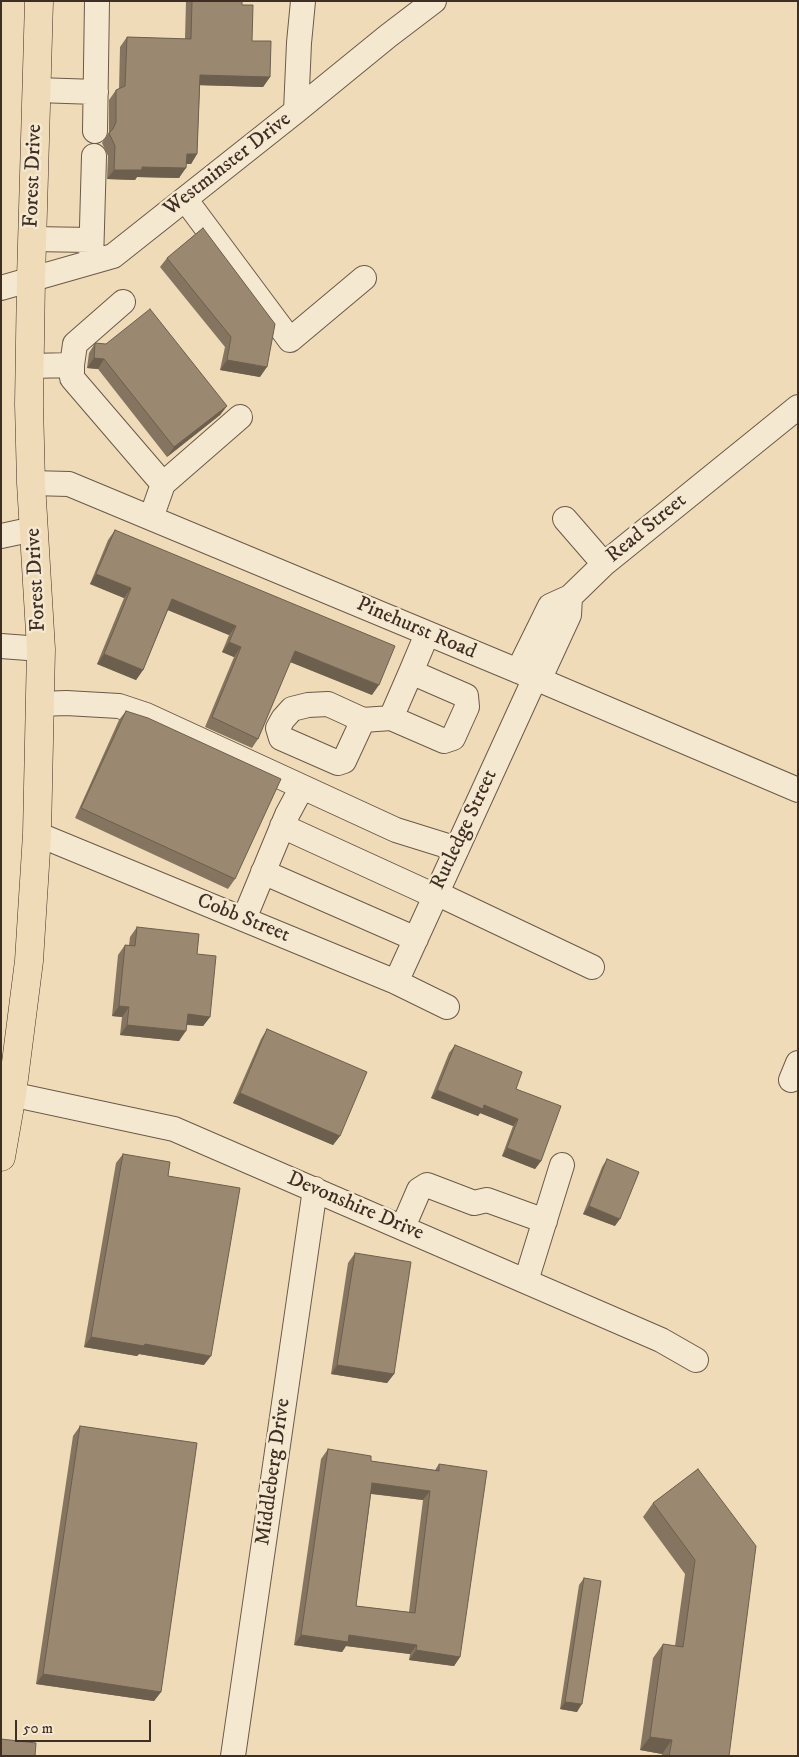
<!DOCTYPE html>
<html>
<head>
<meta charset="utf-8">
<style>
  body { margin:0 }
  #map { position:relative; width:799px; height:1757px; overflow:hidden; background:#efdbb7; font-family:"IM FELL DW Pica",serif }
  canvas { display:block }
  .frame { position:absolute; inset:0; border:2px solid #3f2e24; pointer-events:none }
  .scale { position:absolute; left:15px; top:1720px; width:136px; height:22px; box-sizing:border-box; border:2px solid #3f2e24; border-top:0; padding-left:6px; font-size:15px; line-height:18px; white-space:nowrap; color:#3f2e24; -webkit-text-stroke:4px #f5e8d0; paint-order:stroke }
</style>
</head>
<body>
<div id="map">
<canvas width="799" height="1757"></canvas>
<div class="frame"></div>
<div class="scale">50 m</div>
</div>
<script>
const context = document.querySelector('canvas').getContext('2d');
context.lineJoin = 'round';
function toPath(rows) {
  const path = new Path2D();
  for (const r of rows) {
    path.moveTo(r[0], r[1]);
    for (let i = 2; i < r.length; i += 2) path.lineTo(r[i], r[i + 1]);
  }
  return path;
}
function strokePath(path, color, width, dash) {
  context.strokeStyle = color;
  context.lineWidth = width;
  context.lineCap = dash ? 'butt' : 'round';
  context.setLineDash(dash || []);
  context.stroke(path);
}
function fill(path, color) {
  context.fillStyle = color;
  context.fill(path, 'evenodd');
}
function drawText(font, color, halo, rows, align = 'center') {
  context.font = font + ' "IM FELL DW Pica",serif';
  context.lineWidth = 5;
  context.setLineDash([]);
  context.textBaseline = 'middle';
  context.strokeStyle = halo;
  context.fillStyle = color;
  for (const [text, x, y, turn = 0] of rows) {
    context.save();
    context.translate(x, y);
    context.rotate((+turn || 0) * Math.PI / 180);
    context.textAlign = isNaN(turn) ? turn : align;
    if (halo) context.strokeText(text, 0, 0);
    context.fillText(text, 0, 0);
    context.restore();
  }
}
const minor = toPath([
  [37,90,96,92],
  [296,111,299,43,303,1],
  [95,131,97,1],
  [185,199,290,340,364,278],
  [32,239,91,240],
  [91,262,94,156],
  [1,288,113,256,296,111,388,36,434,1],
  [72,365,72,378,163,484],
  [30,366,72,365,75,344,123,302],
  [31,483,69,484,535,678,798,790],
  [151,518,163,484,240,417],
  [565,519,604,564],
  [1,536,34,529],
  [1,646,41,649],
  [518,671,550,606,570,597,604,564,798,407],
  [411,672,466,696,467,707,453,738,444,741,391,718,411,672,427,634],
  [539,680,569,615,570,597],
  [40,704,66,703,119,706,146,715,396,830,457,849],
  [363,720,344,761,338,763,281,738,278,728,283,719,292,709,308,705,328,704,363,720,391,718],
  [282,826,435,896],
  [37,834,396,982,447,1007],
  [263,872,416,939],
  [436,893,592,967],
  [244,919,287,815,302,787],
  [396,982,535,678],
  [791,1080,798,1063],
  [1,1092,174,1129,661,1340,696,1360],
  [403,1227,419,1190,427,1185,474,1203,487,1200,545,1221],
  [526,1281,562,1165],
  [233,1756,315,1189]
]);
const major = toPath([
  [1,1157,12,1094,29,961,37,834,41,649,31,483,29,404,31,279,39,1]
]);
strokePath(minor, '#6b5949', 26);
strokePath(major, '#3f2e24', 29);
strokePath(minor, '#f5e8d0', 24);
strokePath(major, '#efdbb7', 28);
fill(toPath([
  [186,1,242,1,242,5,252,41,270,77,263,87,200,85,197,154,191,164,186,164,179,178,137,177,135,180,107,179,108,156,102,143,109,132,109,100,116,90,119,89,120,47,127,37,185,39],
  [203,228,260,377,220,370,225,347,160,267,167,258],
  [95,343,227,406,220,415,167,457,98,369,87,368,89,353],
  [115,530,372,695,290,662,258,739,252,748,205,727,234,657,222,652,229,635,168,610,143,670,136,680,97,664,124,598,90,584,108,540],
  [126,711,235,879,228,889,75,818,119,720],
  [137,927,197,954,210,1017,203,1026,187,1025,179,1041,120,1035,122,1017,112,1016,118,955,125,945,129,945,130,937],
  [267,1029,340,1136,333,1145,233,1103,261,1039],
  [455,1045,516,1089,541,1161,535,1169,502,1156,513,1126,480,1113,478,1116,431,1098,449,1053],
  [123,1154,168,1176,204,1365,139,1354,137,1356,84,1347,116,1163],
  [607,1159,615,1226,583,1214,602,1167],
  [355,1253,394,1374,387,1383,331,1374,348,1263],
  [80,1426,161,1692,154,1701,36,1684,73,1436],
  [328,1449,371,1461,435,1470,439,1464,460,1657,454,1666,409,1660,410,1654,346,1646,342,1652,294,1645,321,1459],
  [371,1494,423,1500,409,1612,356,1606],
  [698,1469,729,1756,662,1756,662,1754,640,1750,653,1658,663,1644,675,1646,685,1574,643,1517,653,1503],
  [584,1578,577,1712,560,1709,579,1585]
]), '#857560');
fill(toPath([
  [200,75,270,77,263,87,193,85],
  [187,154,197,154,191,164,180,164],
  [142,167,186,168,179,178,137,177,135,180,107,179,114,170],
  [94,358,104,359,98,369,87,368],
  [227,360,267,367,260,377,220,370],
  [227,406,220,415,167,457,174,447],
  [96,574,131,588,124,598,90,584],
  [172,599,236,626,229,635,165,609],
  [229,642,241,647,234,657,222,652],
  [295,651,379,685,372,695,288,661],
  [104,654,143,670,136,680,97,664],
  [119,1006,129,1007,122,1017,112,1016],
  [188,1014,210,1017,203,1026,181,1024],
  [127,1025,186,1031,179,1041,120,1035],
  [437,1090,484,1105,518,1119,513,1126,480,1113,478,1116,431,1098],
  [240,1093,340,1136,333,1145,233,1103],
  [507,1148,541,1161,535,1169,502,1156],
  [589,1206,620,1219,615,1226,583,1214],
  [91,1337,145,1344,211,1356,204,1365,139,1354,137,1356,84,1347],
  [337,1365,394,1374,387,1383,331,1374],
  [372,1483,430,1491,423,1500,365,1493],
  [301,1635,349,1635,417,1645,410,1654,346,1646,342,1652,294,1645],
  [416,1650,460,1657,454,1666,409,1660],
  [43,1674,161,1692,154,1701,36,1684],
  [565,1702,582,1704,577,1712,560,1709],
  [650,1737,672,1740,662,1754,640,1750]
]), '#6c5f4e');
const building = toPath([
  [192,1,242,1,242,5,253,5,252,41,271,41,270,77,200,75,197,154,187,154,186,168,142,167,142,170,114,170,115,146,109,133,113,129,116,122,116,90,125,86,127,37,191,39,192,1],
  [203,228,275,324,267,367,227,360,231,337,167,258,203,228],
  [150,309,227,406,174,447,104,359,94,358,95,343,106,344,150,309],
  [115,530,395,646,379,685,295,651,258,739,212,717,241,647,229,642,236,626,172,599,143,670,104,654,131,588,96,574,115,530],
  [126,711,148,718,281,779,235,879,81,808,126,711],
  [137,927,199,934,197,954,216,956,210,1017,188,1014,186,1031,127,1025,129,1007,119,1006,125,945,135,946,137,927],
  [267,1029,367,1072,340,1136,240,1093,267,1029],
  [455,1045,522,1072,516,1089,561,1106,541,1161,507,1148,518,1119,484,1105,483,1109,437,1090,455,1045],
  [123,1154,170,1162,168,1176,240,1188,211,1356,145,1344,144,1346,91,1337,123,1154],
  [607,1159,639,1172,620,1219,589,1206,607,1159],
  [355,1253,411,1262,394,1374,337,1365,355,1253],
  [80,1426,197,1443,161,1692,43,1674,80,1426],
  [328,1449,371,1456,371,1461,439,1471,439,1464,487,1471,460,1657,416,1650,417,1645,349,1635,348,1642,301,1635,328,1449],
  [372,1483,430,1491,415,1613,356,1606,372,1483],
  [698,1469,756,1546,729,1756,669,1756,672,1740,650,1737,663,1644,683,1647,695,1560,653,1503,698,1469],
  [584,1578,601,1581,582,1704,565,1702,584,1578],
  [1,1739,36,1743,35,1756,1,1756,1,1739]
]);
fill(building, '#9b8870');
strokePath(building, '#6c5f4e', 1);
drawText('21px', '#3f2e24', '#f5e8d0', [
  ["Westminster Drive",228,165,-38],
  ["Forest Drive",34,176,-88],
  ["Read Street",647,529,-39],
  ["Forest Drive",37,580,-93],
  ["Pinehurst Road",416,629,23],
  ["Rutledge Street",465,830,-65],
  ["Cobb Street",243,919,22],
  ["Devonshire Drive",355,1207,23],
  ["Middleberg Drive",274,1472,-82]
]);
</script>
</body>
</html>
